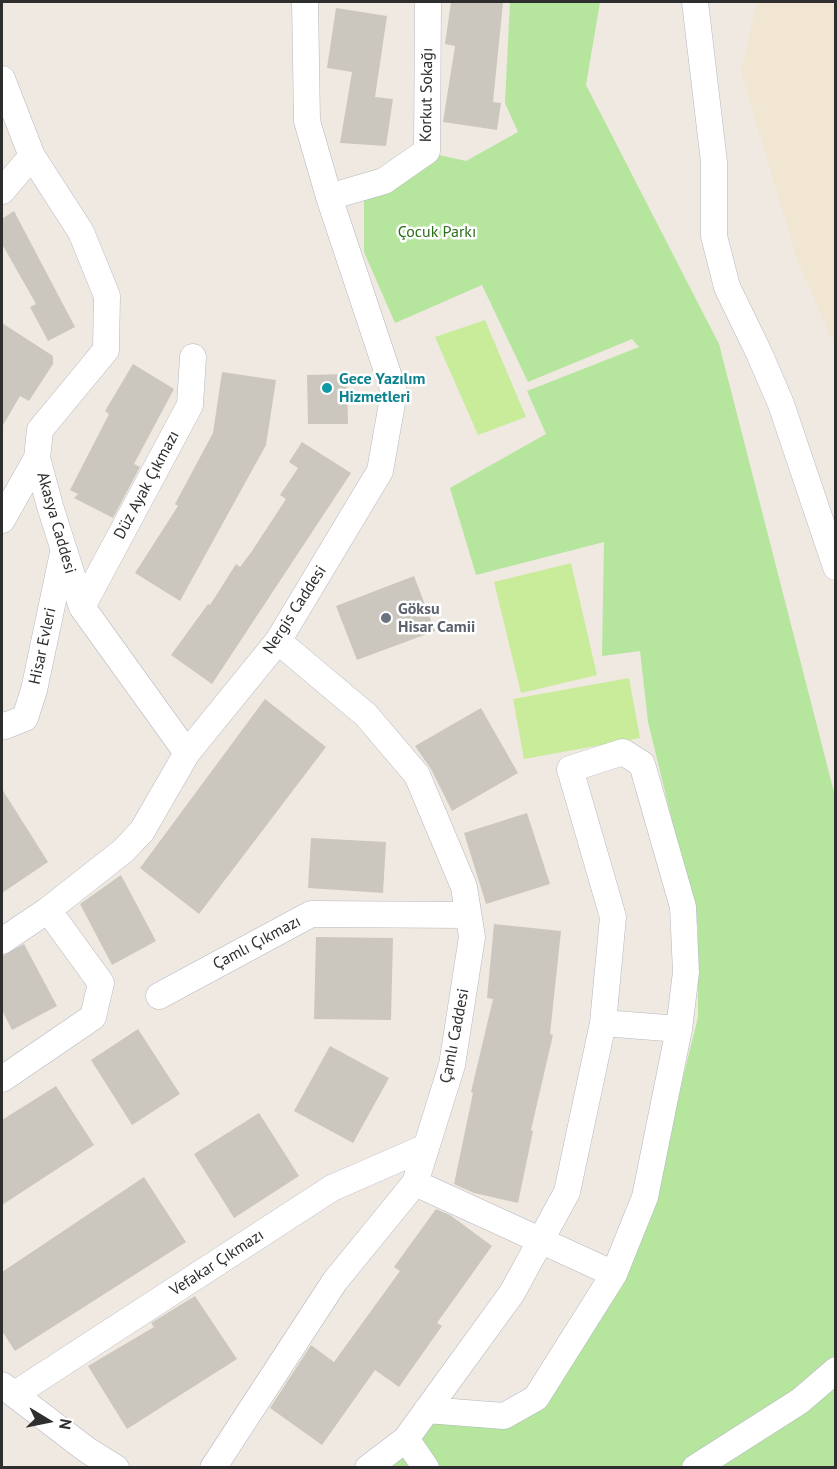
<!DOCTYPE html>
<html>
<head>
<meta charset="utf-8">
<style>
  body { margin:0 }
  #map { position:relative; width:837px; height:1469px; overflow:hidden; background:#efe9e1; font-family:"PT Sans",sans-serif }
  canvas { display:block }
  .frame { position:absolute; inset:0; border:3px solid #2e2e2e; pointer-events:none }
  .north { position:absolute; left:18px; top:1391px; width:60px; height:60px; -webkit-text-stroke:4px #fff; paint-order:stroke; rotate:100deg; font-size:16px; font-weight:700; line-height:24px; text-align:center; color:#2e2e2e }
  .north::after { content:''; display:block; margin:auto; width:21px; height:27px; background:#2e2e2e; clip-path:polygon(50% 0,100% 100%,50% 72%,0 100%) }
</style>
</head>
<body>
<div id="map">
<canvas width="837" height="1469"></canvas>
<div class="frame"></div>
<div class="north">N</div>
</div>
<script>
const context = document.querySelector('canvas').getContext('2d');
context.lineJoin = 'round';
function fill(path, color) {
  context.fillStyle = color;
  context.fill(path, 'evenodd');
}
function toPath(rows) {
  const path = new Path2D();
  for (const r of rows) {
    path.moveTo(r[0], r[1]);
    for (let i = 2; i < r.length; i += 2) path.lineTo(r[i], r[i + 1]);
  }
  return path;
}
function strokePath(path, color, width, dash) {
  context.strokeStyle = color;
  context.lineWidth = width;
  context.lineCap = dash ? 'butt' : 'round';
  context.setLineDash(dash || []);
  context.stroke(path);
}
function drawText(font, color, halo, rows, align = 'center') {
  context.font = font + ' "PT Sans",sans-serif';
  context.lineWidth = 5;
  context.setLineDash([]);
  context.textBaseline = 'middle';
  context.strokeStyle = halo;
  context.fillStyle = color;
  for (const [text, x, y, turn = 0] of rows) {
    context.save();
    context.translate(x, y);
    context.rotate((+turn || 0) * Math.PI / 180);
    context.textAlign = isNaN(turn) ? turn : align;
    if (halo) context.strokeText(text, 0, 0);
    context.fillText(text, 0, 0);
    context.restore();
  }
}
fill(toPath([
  [757,2,835,2,835,346,797,259,741,71]
]), '#f0e6d1');
fill(toPath([
  [510,2,600,2,586,85,719,344,835,796,835,1467,379,1467,428,1414,546,1400,656,1187,698,1017,698,927,648,722,640,651,602,656,604,542,476,575,450,488,546,434,527,391,639,347,632,339,528,382,482,285,395,323,364,252,364,198,435,154,466,161,518,132,505,103]
]), '#b6e59e');
fill(toPath([
  [485,320,526,417,478,435,435,337],
  [571,563,597,675,521,693,494,582],
  [629,678,640,738,524,759,513,699]
]), '#c9ec9a');
fill(toPath([
  [451,2,503,3,493,102,501,103,497,130,443,122,455,46,445,44],
  [336,8,387,16,375,97,393,99,386,146,340,143,352,72,327,68],
  [14,211,75,327,48,341,30,307,36,304,2,244,2,219],
  [2,323,53,356,53,364,29,401,20,396,2,427],
  [133,364,174,389,134,464,140,467,113,518,74,498,78,494,70,490,109,414,105,411],
  [222,372,276,380,266,445,180,601,135,573,178,506,175,504,213,433],
  [347,374,348,424,308,424,307,375],
  [302,442,351,473,212,684,171,655,208,604,210,605,236,564,240,567,252,551,286,499,280,495,298,468,289,462],
  [414,576,435,631,357,660,336,606],
  [265,699,326,747,199,914,140,868],
  [481,708,518,773,452,811,431,769,415,746],
  [2,789,48,862,2,893],
  [527,813,550,884,486,904,464,833],
  [311,838,386,842,383,893,308,888],
  [121,875,156,941,112,965,80,904],
  [494,924,561,931,550,1034,553,1035,531,1130,533,1131,518,1203,474,1193,454,1184,473,1093,471,1092,493,999,487,998],
  [316,937,393,938,391,1020,314,1019],
  [24,944,57,1006,12,1030,2,1010,2,956],
  [138,1029,180,1094,132,1125,91,1060],
  [330,1046,389,1078,353,1143,294,1111],
  [56,1086,94,1145,2,1205,2,1120],
  [259,1113,299,1176,234,1218,194,1154],
  [144,1177,186,1242,15,1351,2,1331,2,1272],
  [436,1209,450,1215,492,1246,437,1323,442,1326,399,1387,375,1370,322,1445,270,1408,311,1345,334,1362,400,1271,394,1267],
  [195,1296,237,1359,127,1429,88,1366,154,1327,151,1323]
]), '#cbc7bf');
const street = toPath([
  [695,2,714,162,714,236,727,287,759,353,781,404,836,567],
  [2,79,32,156,81,232,107,296,106,350,40,430,37,458,50,506,82,607,187,753],
  [2,191,32,156],
  [329,197,384,181,427,151,428,2],
  [2,520,37,458],
  [82,607,190,405,193,357],
  [2,725,5,726,25,718,34,690,63,553],
  [2,941,48,910,123,851,142,831,187,753,278,641,380,471,394,392,329,197,307,121,305,2],
  [159,996,311,914,468,915],
  [603,1023,679,1029],
  [2,1079,93,1017,101,983,48,910],
  [415,1183,614,1274],
  [2,1385,87,1450,116,1468],
  [15,1394,332,1188,426,1147],
  [406,1439,426,1468],
  [213,1468,335,1281,415,1183,452,1065,472,937,464,887,417,775,366,715,278,641],
  [368,1468,406,1439,427,1410,512,1293,567,1192,603,1023,613,917,570,769,623,752,642,764,683,907,686,972,679,1029,645,1197,614,1274,536,1398,504,1416,427,1410],
  [695,1468,800,1401,836,1370]
]);
strokePath(street, '#b4b7c1', 27);
strokePath(street, '#fff', 26);
for (const [x, y, r, color] of [
  [327,388,6,"#0f9aa8"],
  [386,618,6,"#6b7280"]
]) {
  const dot = new Path2D();
  dot.arc(x, y, r, 0, 2 * Math.PI);
  context.fillStyle = color;
  context.fill(dot);
  strokePath(dot, '#fff', 2);
}
drawText('16px', '#2e2e2e', '#fff', [
  ["Korkut Sokağı",427,95,-89],
  ["Düz Ayak Çıkmazı",147,485,-62],
  ["Akasya Caddesi",56,523,74],
  ["Nergis Caddesi",295,610,-57],
  ["Hisar Evleri",43,646,-78],
  ["Çamlı Çıkmazı",257,943,-28],
  ["Çamlı Caddesi",455,1036,-79],
  ["Vefakar Çıkmazı",217,1263,-33]
]);
drawText('16px', '#2c6e1b', '#fff', [
  ["Çocuk Parkı",437,232]
]);
drawText('bold 16px', '#0d838f', '#fff', [
  ["Gece Yazılım",339,379],
  ["Hizmetleri",339,397]
], 'left');
drawText('bold 16px', '#5b616d', '#fff', [
  ["Göksu",398,609],
  ["Hisar Camii",398,627]
], 'left');
</script>
</body>
</html>
